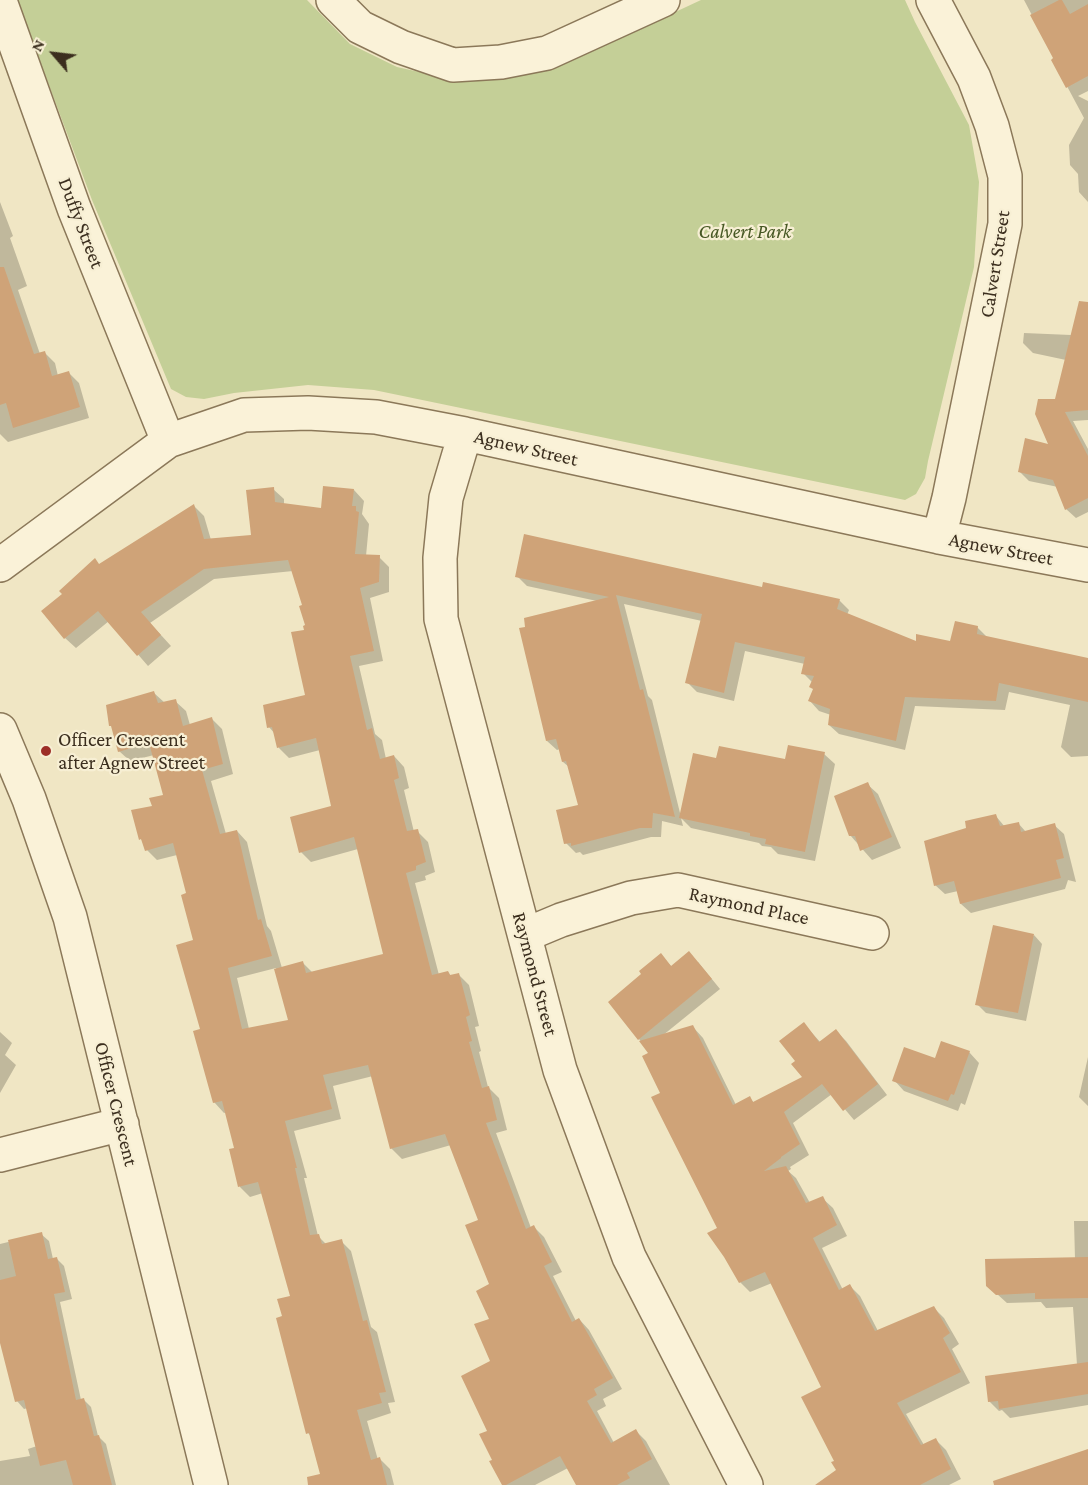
<!DOCTYPE html>
<html>
<head>
<meta charset="utf-8">
<style>
  body { margin:0 }
  #map { position:relative; width:1088px; height:1485px; overflow:hidden; background:#f0e6c4; font-family:"Crimson Pro",serif }
  canvas { display:block }
  .north { position:absolute; left:24px; top:24px; width:60px; height:60px; -webkit-text-stroke:4px #f7efd4; paint-order:stroke; rotate:298deg; font-size:16px; font-weight:700; line-height:24px; text-align:center; color:#3b2e1e }
  .north::after { content:''; display:block; margin:auto; width:21px; height:27px; background:#3b2e1e; clip-path:polygon(50% 0,100% 100%,50% 72%,0 100%) }
</style>
</head>
<body>
<div id="map">
<canvas width="1088" height="1485"></canvas>
<div class="north">N</div>
</div>
<script>
const context = document.querySelector('canvas').getContext('2d');
context.lineJoin = 'round';
function fill(path, color) {
  context.fillStyle = color;
  context.fill(path, 'evenodd');
}
function toPath(rows) {
  const path = new Path2D();
  for (const r of rows) {
    path.moveTo(r[0], r[1]);
    for (let i = 2; i < r.length; i += 2) path.lineTo(r[i], r[i + 1]);
  }
  return path;
}
function strokePath(path, color, width, dash) {
  context.strokeStyle = color;
  context.lineWidth = width;
  context.lineCap = dash ? 'butt' : 'round';
  context.setLineDash(dash || []);
  context.stroke(path);
}
function drawText(font, color, halo, rows, align = 'center') {
  context.font = font + ' "Crimson Pro",serif';
  context.lineWidth = 4.5;
  context.setLineDash([]);
  context.textBaseline = 'middle';
  context.strokeStyle = halo;
  context.fillStyle = color;
  for (const [text, x, y, turn = 0] of rows) {
    context.save();
    context.translate(x, y);
    context.rotate((+turn || 0) * Math.PI / 180);
    context.textAlign = isNaN(turn) ? turn : align;
    if (halo) context.strokeText(text, 0, 0);
    context.fillText(text, 0, 0);
    context.restore();
  }
}
fill(toPath([
  [17,0,307,0,350,44,397,67,451,79,503,79,559,64,609,43,701,0,905,0,915,22,969,125,979,182,974,267,928,461,925,478,916,494,905,500,374,390,308,385,234,393,204,399,186,397,171,389,92,200]
]), '#c4cf97');
fill(toPath([
  [1024,0,1088,0,1088,91,1078,96,1088,101,1088,202,1079,192,1078,174,1070,165,1069,145,1084,118,1053,60,1055,59],
  [0,202,13,236,10,238,27,286,18,290,40,354,45,353,55,363,58,376,69,373,79,383,89,418,8,442,0,434],
  [1088,302,1088,420,1073,421,1088,449,1088,512,1076,518,1066,509,1058,487,1029,481,1019,471,1050,446,1056,401,1066,360,1033,353,1023,343,1024,333,1071,335],
  [273,489,284,499,284,505,322,509,354,490,364,501,362,514,369,524,366,556,379,557,389,567,389,592,370,598,383,661,359,666,375,734,382,740,386,759,394,756,404,767,409,788,404,790,414,832,417,831,428,842,435,872,425,876,426,880,415,883,439,975,448,972,451,976,458,974,469,985,479,1026,475,1027,481,1051,479,1052,488,1087,499,1098,507,1130,496,1133,531,1228,534,1227,544,1237,562,1272,553,1276,576,1321,579,1319,589,1330,622,1389,603,1399,606,1406,597,1411,614,1443,636,1431,646,1441,670,1485,578,1485,568,1468,535,1485,503,1485,494,1461,489,1431,492,1362,491,1320,491,1284,480,1221,451,1145,402,1159,391,1148,373,1076,333,1086,341,1119,294,1131,307,1178,304,1178,318,1236,327,1245,341,1241,351,1251,371,1327,377,1332,395,1402,388,1403,391,1413,367,1421,378,1460,380,1459,390,1469,394,1485,324,1485,312,1437,308,1433,284,1317,292,1297,263,1193,250,1197,240,1187,235,1149,227,1112,224,1113,214,1102,202,1030,195,941,188,895,177,855,157,860,147,850,144,842,141,839,153,807,164,796,154,755,130,761,119,751,154,693,165,703,175,701,186,711,190,725,212,719,222,729,233,774,211,781,226,834,237,831,247,842,267,926,271,931,282,968,303,963,313,973,385,955,358,849,311,862,301,852,333,807,320,750,289,758,279,748,275,734,269,727,307,696,306,631,307,627,304,606,293,571,214,579,150,623,171,646,148,666,109,621,76,648,65,638,43,611,100,565,194,506,204,516,211,540,252,536],
  [276,968,290,1021,249,1029,237,978],
  [517,576,763,589,839,600,849,610,847,615,917,643,952,643,977,627,988,638,1088,670,1088,756,1071,757,1061,747,1070,705,1009,692,1005,710,915,706,905,750,839,734,829,725,831,715,819,711,810,701,814,690,813,683,803,673,805,664,745,651,734,701,697,692,687,682,702,621,624,604,648,696,652,700,681,817,718,760,786,761,824,754,835,764,815,861,778,854,771,847,762,846,759,843,691,828,681,818,683,826,662,821,661,837,651,837,583,855,580,852,576,853,566,843,579,806,569,767,563,762,560,749,557,750,547,741,597,601,527,586],
  [867,784,878,794,901,848,872,860,850,835],
  [995,815,1005,827,1018,823,1026,832,1054,825,1064,834,1076,882,1068,880,1065,889,971,913,961,904,958,891,945,894,935,885,968,829],
  [1034,935,1042,944,1026,1021,986,1013,977,1004],
  [661,955,672,967,698,962,720,989,662,1036,693,1027,703,1038,736,1105,750,1098,754,1103,805,1077,797,1061,804,1024,821,1043,836,1031,846,1041,887,1095,854,1120,832,1094,793,1123,809,1155,790,1167,791,1169,788,1171,796,1178,810,1203,822,1198,833,1208,847,1236,822,1248,843,1290,850,1286,860,1296,878,1331,934,1308,944,1318,959,1344,952,1349,970,1383,906,1414,924,1445,936,1440,946,1450,961,1479,949,1485,844,1485,838,1470,823,1388,772,1283,750,1292,740,1282,719,1228,662,1093,651,1054,639,1039,643,975],
  [0,1032,12,1043,5,1055,16,1065,0,1093],
  [969,1052,979,1063,965,1105,961,1103,958,1111,904,1091,894,1080,936,1060],
  [1088,1057,1088,1106,1079,1097],
  [1074,1221,1088,1221,1088,1405,1010,1418,1002,1410,999,1411,989,1401,1077,1365,1073,1307,1046,1308,1041,1302,1007,1303,987,1285,1075,1259],
  [41,1234,49,1241,53,1259,56,1258,64,1266,72,1299,60,1302,81,1400,83,1399,91,1407,98,1436,106,1444,116,1485,0,1485,0,1461,30,1456,28,1449,37,1446,28,1408,24,1409,17,1401,0,1337,0,1244]
]), '#0003');
fill(toPath([
  [1059,0,1062,0,1070,14,1088,4,1088,76,1066,88,1051,60,1053,58,1030,15],
  [0,267,4,267,34,354,45,351,52,376,69,371,80,407,13,428,6,403,0,405],
  [1079,301,1088,302,1088,410,1065,412,1088,456,1088,498,1065,510,1053,480,1018,472,1025,438,1048,444,1035,414,1038,399,1055,399],
  [323,486,354,489,352,506,356,506,356,511,359,512,355,554,380,555,379,582,360,588,374,651,350,656,367,730,372,728,380,759,394,755,399,778,394,780,407,831,418,829,426,862,416,866,416,870,406,873,432,975,448,971,450,975,459,973,470,1015,466,1017,472,1041,469,1042,482,1088,489,1086,497,1120,486,1123,526,1229,534,1225,552,1262,544,1266,572,1322,579,1318,613,1378,594,1389,597,1395,587,1401,611,1443,636,1429,652,1459,627,1473,630,1478,617,1485,576,1485,560,1456,506,1485,502,1485,489,1461,492,1460,479,1434,487,1431,461,1376,490,1361,474,1324,489,1319,476,1291,489,1284,465,1225,478,1220,445,1134,390,1149,368,1065,323,1075,332,1109,285,1121,297,1168,295,1168,310,1235,319,1234,322,1244,342,1239,363,1321,367,1320,386,1392,379,1393,382,1403,357,1410,371,1460,380,1457,387,1485,308,1485,307,1477,320,1474,309,1433,306,1434,276,1318,282,1316,277,1299,290,1296,258,1182,238,1187,229,1149,234,1148,222,1101,213,1103,193,1031,200,1029,176,945,193,940,181,895,186,893,173,843,145,851,141,839,139,840,131,810,152,806,149,798,163,795,149,743,118,752,111,726,109,726,106,705,154,691,158,703,176,699,183,726,212,717,223,764,202,770,220,834,237,830,258,920,261,919,272,956,228,968,242,1029,288,1020,274,969,303,961,306,973,383,954,354,837,299,853,290,817,331,806,316,738,277,748,272,727,267,728,263,705,305,695,291,632,304,630,303,626,305,625,299,606,302,605,288,560,204,569,141,612,161,635,137,656,98,611,64,639,41,611,62,594,59,591,95,558,99,564,194,504,204,539,251,535,246,490,274,487,275,502,321,508],
  [524,534,762,587,763,582,840,599,837,609,916,641,916,634,950,641,955,621,978,626,977,634,1088,658,1088,702,999,683,996,701,905,697,896,741,828,725,830,709,808,701,813,689,809,687,814,676,801,674,805,657,735,642,724,693,685,683,702,614,616,595,640,690,643,689,675,817,653,813,652,828,640,828,571,846,571,843,564,844,556,810,578,805,566,761,562,762,556,739,546,741,519,628,525,627,524,618,609,597,515,577],
  [788,745,825,752,805,852,765,844,766,839,750,836,750,833,679,818,693,753,716,758,719,746,785,759],
  [868,782,892,837,860,851,855,836,849,836,834,796],
  [996,814,1000,826,1019,822,1021,832,1055,823,1064,858,1056,860,1061,878,960,904,954,881,934,886,924,841,966,828,965,821],
  [993,925,1034,934,1018,1013,975,1005],
  [689,951,712,979,638,1040,608,1002,641,974,639,971,661,953,671,966],
  [804,1022,819,1042,836,1029,878,1084,843,1111,822,1084,784,1112,800,1144,781,1157,781,1158,764,1171,786,1166,806,1203,823,1196,837,1225,813,1238,839,1290,850,1284,875,1331,934,1306,950,1333,943,1338,961,1372,897,1403,921,1445,936,1438,951,1469,920,1485,815,1485,836,1470,831,1462,834,1461,801,1397,821,1387,765,1272,739,1283,724,1257,707,1233,717,1228,651,1097,660,1093,642,1056,648,1053,639,1041,693,1025,733,1105,750,1096,753,1102,802,1077,791,1064,795,1061,779,1041],
  [941,1041,970,1051,954,1095,951,1094,948,1101,892,1081,904,1047,935,1058],
  [42,1232,48,1259,57,1257,65,1292,54,1294,76,1400,84,1398,94,1436,99,1435,112,1485,73,1485,66,1460,40,1466,24,1400,15,1402,0,1343,0,1280,16,1276,8,1240],
  [1088,1257,1088,1298,1035,1299,1035,1293,996,1295,986,1286,985,1259],
  [1088,1362,1088,1394,999,1409,998,1401,988,1402,985,1376],
  [1088,1449,1088,1485,994,1485,993,1481]
]), '#cfa378');
const minor = toPath([
  [333,0,360,27,401,47,453,65,501,62,547,53,663,0],
  [933,0,974,78,992,126,1005,176,1005,224,949,498,939,537],
  [0,1,74,208,168,441],
  [465,434,446,498,440,558,441,619,560,1070,629,1257,746,1485],
  [0,565,168,441,244,415,308,413,376,417,465,434,939,537,1088,565],
  [0,730,29,799,70,917,211,1485],
  [525,935,561,920,631,898,678,890,872,933],
  [0,1155,122,1124]
]);
strokePath(minor, '#8b7859', 36);
strokePath(minor, '#faf2d8', 33);
for (const [x, y, r, color] of [
  [46,751,6,"#9d2f27"]
]) {
  const dot = new Path2D();
  dot.arc(x, y, r, 0, 2 * Math.PI);
  context.fillStyle = color;
  context.fill(dot);
  strokePath(dot, '#f7efd4', 2);
}
drawText('20px', '#3b2e1e', '#f7efd4', [
  ["Duffy Street",81,223,69],
  ["Calvert Street",995,264,-81],
  ["Agnew Street",526,448,13],
  ["Agnew Street",1001,549,11],
  ["Raymond Place",749,906,12],
  ["Raymond Street",535,974,75],
  ["Officer Crescent",116,1104,76]
]);
drawText('italic 20px', '#475824', '#f7efd4', [
  ["Calvert Park",745,232]
]);
drawText('20px', '#3b2e1e', '#f7efd4', [
  ["Officer Crescent",58,740],
  ["after Agnew Street",58,763]
], 'left');
</script>
</body>
</html>
